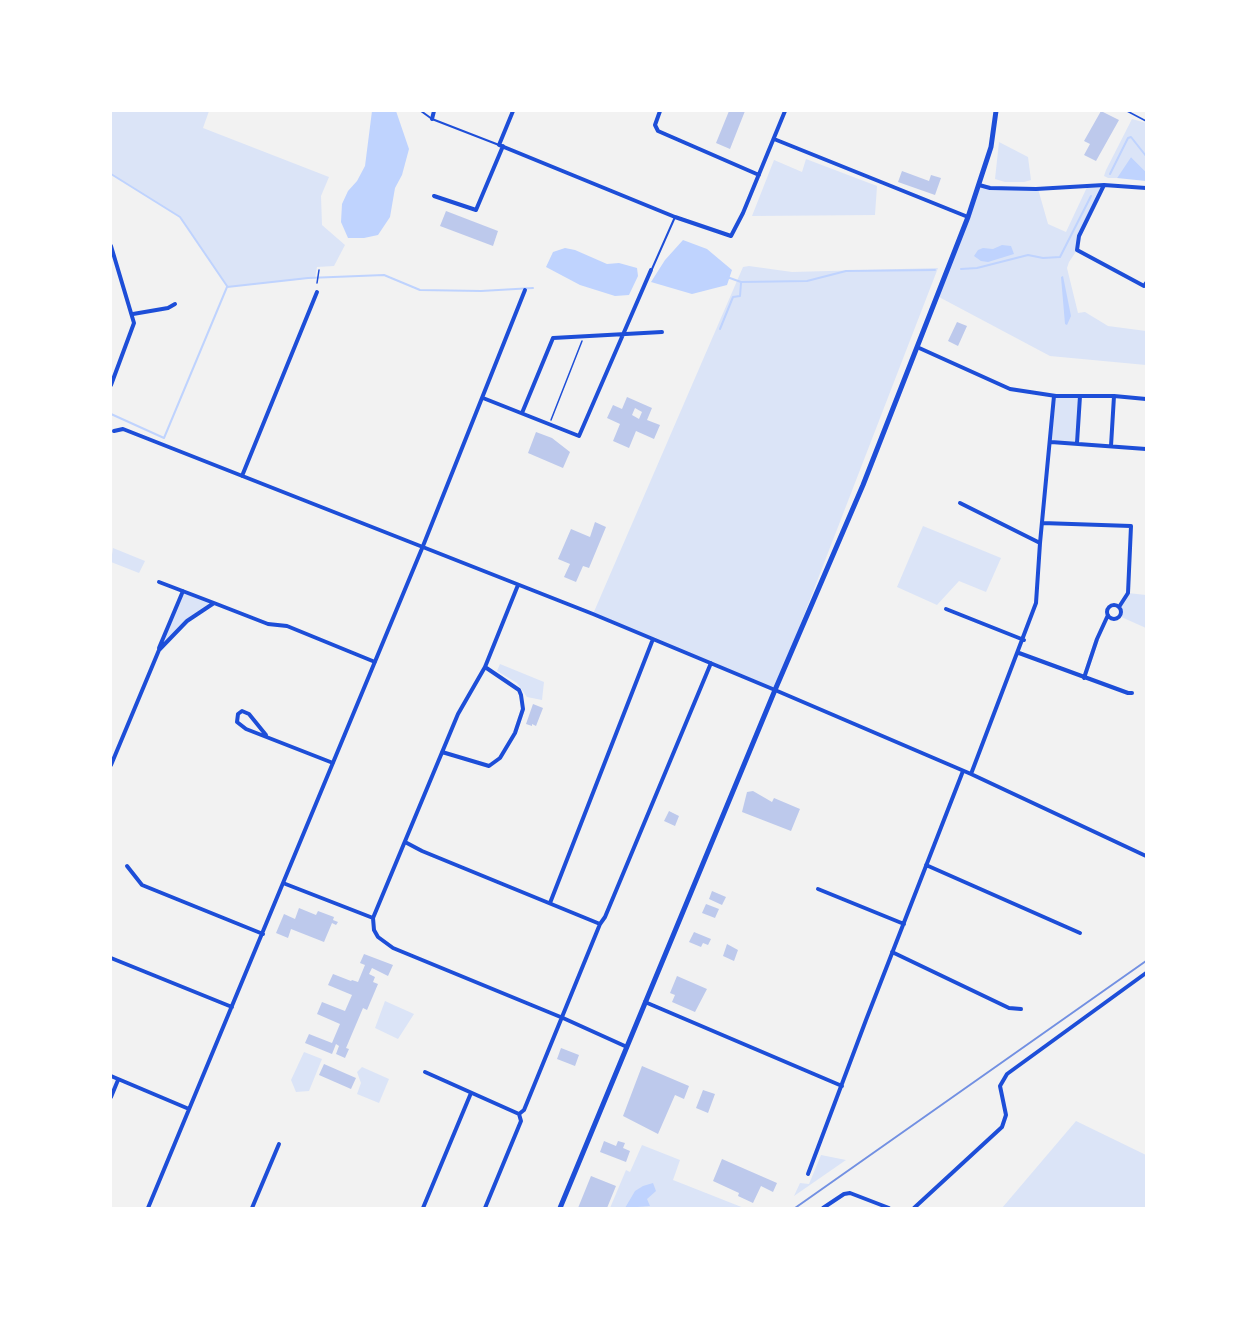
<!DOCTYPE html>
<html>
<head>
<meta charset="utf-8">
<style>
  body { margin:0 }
  #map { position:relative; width:1257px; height:1319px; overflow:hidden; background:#f2f2f2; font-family:Jost,sans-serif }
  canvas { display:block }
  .frame { position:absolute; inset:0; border:112px solid #fff; pointer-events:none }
</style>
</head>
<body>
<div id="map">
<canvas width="1257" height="1319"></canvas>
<div class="frame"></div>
</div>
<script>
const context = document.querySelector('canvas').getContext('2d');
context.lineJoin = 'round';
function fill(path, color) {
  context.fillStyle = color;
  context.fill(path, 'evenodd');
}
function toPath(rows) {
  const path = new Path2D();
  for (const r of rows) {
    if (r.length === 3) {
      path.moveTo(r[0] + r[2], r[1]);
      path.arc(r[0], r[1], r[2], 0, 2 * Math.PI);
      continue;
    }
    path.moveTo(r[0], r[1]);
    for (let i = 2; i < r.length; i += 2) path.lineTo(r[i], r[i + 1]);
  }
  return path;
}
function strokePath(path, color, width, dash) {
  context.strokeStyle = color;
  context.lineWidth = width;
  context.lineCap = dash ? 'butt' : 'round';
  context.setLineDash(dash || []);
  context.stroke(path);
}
fill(toPath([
  [111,111,209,111,203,128,329,177,321,196,322,225,345,245,334,266,317,267,315,278,227,287,180,217,111,174],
  [1132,119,1146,123,1146,172,1131,157,1117,178,1108,178,1104,176,1106,170],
  [999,142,1028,157,1031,180,1024,182,1005,182,995,179],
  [806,159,877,186,875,215,752,216,774,160,802,172],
  [979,185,1038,189,1048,224,1066,232,1088,185,1104,185,1079,237,1077,250,1069,262,1067,268,1078,313,1085,312,1108,326,1146,331,1146,365,1050,356,939,297],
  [749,266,792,272,938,268,775,690,593,614,743,267],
  [1056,396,1080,396,1077,443,1051,442],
  [923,526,1001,558,986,592,959,581,937,605,897,587],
  [113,548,145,561,139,573,111,562],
  [183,591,214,603,187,621,159,650],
  [1128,593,1146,595,1146,628,1119,616,1120,608],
  [500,664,544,682,542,700,527,697,517,683,497,671],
  [385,1001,414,1014,398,1039,375,1028],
  [304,1052,322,1059,309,1091,296,1092,291,1080],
  [362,1067,389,1079,379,1103,357,1094,361,1083,357,1072],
  [1076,1121,1146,1155,1146,1208,1002,1208],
  [642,1145,680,1160,673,1180,744,1208,610,1208,626,1170,630,1172],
  [821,1155,846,1160,794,1196,800,1183,809,1184]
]), '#dbe4f7');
fill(toPath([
  [372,111,396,111,409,149,402,175,395,188,390,217,378,235,364,238,348,238,341,222,342,204,348,191,357,181,365,166],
  [1131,157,1146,172,1146,181,1117,178],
  [683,240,707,249,732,270,727,285,692,294,651,282,665,260],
  [1002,245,1011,246,1014,254,988,262,981,261,974,256,978,250,983,248,993,249],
  [565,248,575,250,607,264,619,263,637,268,638,276,629,295,615,296,580,285,546,267,553,252],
  [1063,276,1071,316,1067,325,1065,324,1061,277],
  [653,1183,656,1191,647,1199,650,1206,625,1208,635,1191,643,1186]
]), '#bfd3fe');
strokePath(toPath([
  [111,174,180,217,227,286],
  [1110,174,1128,138,1131,137,1146,156],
  [961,269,977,268,1028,255,1043,258,1060,257,1091,196],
  [727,277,741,282,807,281,846,271,935,270],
  [720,329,733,297,740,296,741,283],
  [111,414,164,438,227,287,308,278,384,275,420,290,481,291,533,288]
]), '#bfd3fe', 2);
fill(toPath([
  [729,111,745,111,730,149,716,143],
  [1101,111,1119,120,1096,161,1084,155,1090,144,1084,141],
  [902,171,929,181,931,175,941,178,935,195,898,182],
  [446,211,498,231,493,246,440,226],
  [957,322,967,326,958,346,948,341],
  [627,397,652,408,647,420,660,425,654,439,636,431,629,448,613,441,620,424,607,418,613,405,622,409],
  [635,408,642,412,639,419,632,415],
  [536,432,552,438,570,452,563,468,528,453],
  [595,522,606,527,589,568,583,566,576,582,564,577,570,564,558,559,571,529,590,537],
  [533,704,543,708,536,726,532,724,532,726,526,724],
  [753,791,772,802,774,798,800,809,791,831,742,812,747,792],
  [669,811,679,816,675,826,664,821],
  [712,891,726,897,722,905,709,899],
  [706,904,719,909,715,918,702,913],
  [299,908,316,915,318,911,334,917,333,920,338,922,336,925,332,923,324,942,291,929,288,938,276,933,284,914,295,919],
  [694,932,711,939,708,945,703,943,701,947,689,942],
  [727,944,738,950,734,961,723,956],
  [364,954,393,965,388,976,372,968,369,974,375,977,373,982,378,984,367,1010,363,1008,346,1048,349,1049,345,1058,336,1054,339,1046,336,1044,332,1054,305,1043,309,1034,332,1043,340,1024,317,1014,322,1002,345,1011,352,995,328,985,333,974,351,981,352,980,358,982,365,965,360,963],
  [677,976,707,989,695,1012,672,1002,675,995,670,993],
  [561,1048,579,1055,575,1066,557,1059],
  [324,1064,356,1078,351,1089,319,1075],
  [642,1066,689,1086,684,1099,675,1095,658,1134,623,1116],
  [703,1090,715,1094,708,1113,696,1108],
  [604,1141,616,1146,618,1141,625,1143,623,1148,630,1151,626,1162,600,1152],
  [722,1159,777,1183,773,1192,761,1186,753,1203,738,1196,739,1193,713,1181],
  [591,1176,616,1186,607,1208,578,1208]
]), '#bdc9ec');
strokePath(toPath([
  [1127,111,1146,121],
  [317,283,319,270],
  [551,420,582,341]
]), '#1d4ed8', 1.5);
strokePath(toPath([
  [421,111,432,119,499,145],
  [652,269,675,217]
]), '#1d4ed8', 2);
strokePath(toPath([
  [513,111,499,145,675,217,731,236,743,213,785,111],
  [660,111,655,125,658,131,759,175],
  [432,119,434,111],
  [774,139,968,217],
  [979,185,990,188,1036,189,1104,185,1146,188],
  [1104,185,1079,236,1077,250,1144,286,1146,283],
  [434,196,476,210,503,146],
  [111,246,134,323,111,385],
  [133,314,168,308,175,304],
  [917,347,1010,389,1056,396,1114,396,1146,399],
  [483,398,579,436,651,270],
  [522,413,553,338,662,332],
  [114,431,123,429,593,614,775,690,971,774,1146,856],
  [1051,442,1146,449],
  [1077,443,1080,396],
  [1111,446,1114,396],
  [242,476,317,292],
  [960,503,1040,543],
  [1042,523,1131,526,1128,593,1119,607],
  [159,582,214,603],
  [1114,612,7],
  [946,609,1024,640],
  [159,648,183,591],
  [1019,653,1128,693,1132,693],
  [1084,678,1097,639,1108,615],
  [266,735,249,714,242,711,238,714,237,722,246,729,333,763],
  [442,752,489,766,500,758,515,733,523,709,521,695,519,690,485,667],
  [111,765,159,650,187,621,214,603,268,624,287,626,375,662],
  [971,774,1036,603,1040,543,1054,396],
  [405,842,422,851,600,924],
  [926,865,1080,933],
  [127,866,142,885,263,934],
  [283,883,373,918],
  [818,889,904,924],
  [550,903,653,639],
  [373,918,458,714,485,667,518,585],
  [373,918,374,930,378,937,393,948,563,1018,627,1047],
  [892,952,1009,1008,1021,1009],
  [111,958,232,1007],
  [645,1002,842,1086],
  [425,1072,519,1114],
  [111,1076,189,1109],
  [111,1097,118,1080],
  [808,1174,866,1020,963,771],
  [148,1208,423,546,525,290],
  [252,1208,279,1144],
  [423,1208,471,1093],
  [485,1208,521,1121,519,1114,524,1110,600,924,605,917,711,663],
  [823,1208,844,1194,850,1193,889,1208],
  [914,1208,1002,1127,1006,1115,1000,1086,1007,1074,1146,973]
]), '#1d4ed8', 4);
strokePath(toPath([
  [560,1208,775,690,863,485,968,217,991,147,996,111]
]), '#1d4ed8', 5);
strokePath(toPath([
  [795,1208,1146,961]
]), '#7290e2', 2);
</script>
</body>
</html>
